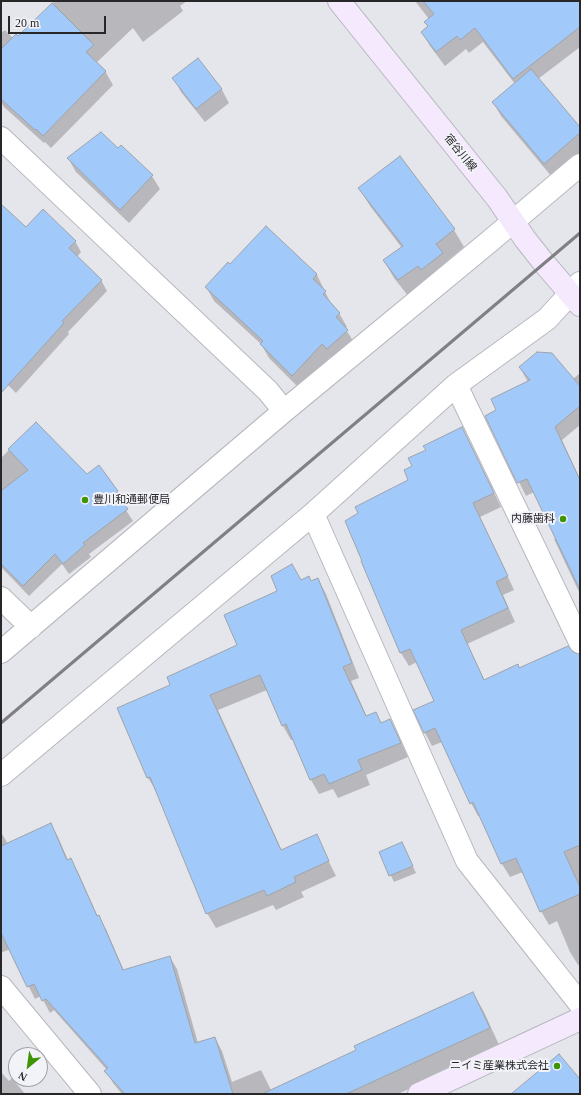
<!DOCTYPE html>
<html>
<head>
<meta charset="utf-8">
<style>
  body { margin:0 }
  #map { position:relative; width:581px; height:1095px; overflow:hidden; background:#e5e5ec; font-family:"Times New Roman",serif }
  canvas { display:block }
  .frame { position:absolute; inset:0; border:2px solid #27272a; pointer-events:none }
  .north { position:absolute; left:8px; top:1047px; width:40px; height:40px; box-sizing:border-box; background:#f2f2f9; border:1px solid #a1a1a6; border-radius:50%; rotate:209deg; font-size:11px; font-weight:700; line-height:16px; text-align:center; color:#27272a }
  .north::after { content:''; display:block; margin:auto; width:14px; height:18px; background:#3e9404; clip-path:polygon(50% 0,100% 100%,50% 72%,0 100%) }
  .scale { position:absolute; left:8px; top:16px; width:98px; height:18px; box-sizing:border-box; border:2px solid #27272a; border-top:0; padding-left:5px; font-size:12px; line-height:14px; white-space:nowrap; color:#27272a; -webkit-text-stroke:3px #f2f2f9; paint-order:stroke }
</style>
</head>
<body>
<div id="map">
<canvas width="581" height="1095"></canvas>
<div class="frame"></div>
<div class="north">N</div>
<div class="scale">20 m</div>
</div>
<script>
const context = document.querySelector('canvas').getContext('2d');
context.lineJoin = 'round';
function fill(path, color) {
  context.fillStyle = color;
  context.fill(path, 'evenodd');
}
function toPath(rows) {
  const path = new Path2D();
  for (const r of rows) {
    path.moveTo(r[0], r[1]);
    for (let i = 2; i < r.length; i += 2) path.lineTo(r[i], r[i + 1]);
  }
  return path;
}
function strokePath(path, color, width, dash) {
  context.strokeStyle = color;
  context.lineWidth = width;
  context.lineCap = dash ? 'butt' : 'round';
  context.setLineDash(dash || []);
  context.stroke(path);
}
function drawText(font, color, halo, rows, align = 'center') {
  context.font = font + ' "Times New Roman","Noto Sans JP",serif';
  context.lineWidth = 4;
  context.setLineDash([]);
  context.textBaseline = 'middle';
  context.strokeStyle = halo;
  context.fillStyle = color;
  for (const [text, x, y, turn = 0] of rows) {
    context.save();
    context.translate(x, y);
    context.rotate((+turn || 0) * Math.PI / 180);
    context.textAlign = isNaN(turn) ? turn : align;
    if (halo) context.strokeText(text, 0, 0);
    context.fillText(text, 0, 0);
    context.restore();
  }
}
fill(toPath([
  [55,1,187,1,180,6,183,11,143,42,133,28,96,63,105,71,113,85,51,148,45,142,44,143,4,107,1,102,1,33,5,30,13,38,18,37],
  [415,1,580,1,580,47,538,79,580,128,580,154,552,177,501,116,493,102,515,84,483,42,469,53,466,49,445,66,430,46,422,32,429,27,429,19],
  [198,59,222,90,229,103,205,122,181,92,174,78],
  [118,149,152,176,160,189,129,223,76,172,68,158],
  [399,158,454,230,464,247,447,261,452,271,409,297,394,278,384,261,402,248,370,206,359,188],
  [1,205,26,228,75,241,81,252,77,257,101,280,107,291,68,332,69,334,16,393,3,380,1,382],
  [266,227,317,275,332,306,339,313,347,327,345,328,355,344,335,362,330,357,300,389,269,358,261,344,214,301,206,287,230,266],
  [520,368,573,379,580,373,580,425,562,440,580,479,580,594,554,539,556,538,534,492,526,496,486,416,497,411,528,382],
  [36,423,87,475,99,466,118,492,124,503,122,504,133,521,89,554,91,557,69,574,62,564,29,596,1,567,1,458],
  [462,428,501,507,480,517,514,590,503,595,515,622,467,644,485,681,573,653,580,655,580,964,578,965,570,952,557,921,549,925,541,911,523,872,510,877,502,864,480,816,478,816,471,803,442,742,432,746,425,733,415,710,435,701,417,662,409,666,401,653,362,562,410,481,413,467,427,450],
  [318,579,326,594,359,678,351,681,367,717,376,713,382,724,390,720,398,735,408,757,366,775,370,785,338,798,333,789,319,794,311,780,294,739,291,740,283,726,267,690,218,710,282,851,316,836,336,876,301,892,304,897,276,910,273,905,216,928,207,913,157,792,148,778,118,709,172,686,239,645,300,581,311,582],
  [51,825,58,837,68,860,70,859,78,872,98,917,106,929,124,971,170,957,177,969,198,1043,215,1038,222,1051,232,1082,261,1070,273,1094,122,1094,113,1083,106,1071,107,1070,54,1010,50,1013,41,996,35,999,10,949,1,953,1,834,2,834,8,844],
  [402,843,416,873,394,882,380,852],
  [473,993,484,1012,500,1047,398,1094,315,1094],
  [1,1072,9,1081,12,1078,25,1094,1,1094]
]), '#0003');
const building = toPath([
  [423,1,580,1,580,27,513,79,475,28,460,40,457,36,436,52,421,32,428,26,424,22,434,14,423,1],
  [52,3,94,45,86,52,106,71,43,136,36,129,35,130,1,99,1,49,16,34,18,36,52,3],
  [198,58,222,89,196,109,172,78,198,58],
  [531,69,580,127,580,133,544,164,492,102,531,69],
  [101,132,118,148,121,145,153,175,120,210,67,158,101,132],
  [400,156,455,229,436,244,443,253,421,270,418,266,398,280,383,260,403,246,358,188,400,156],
  [1,204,26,227,43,209,76,241,69,248,102,280,62,321,64,323,1,393,1,204],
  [266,226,317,274,313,279,326,291,323,294,340,313,336,317,348,330,327,349,322,344,292,376,260,344,263,341,205,287,228,262,230,264,266,226],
  [537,352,552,353,580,386,580,406,555,427,580,480,580,590,527,479,517,483,485,416,496,410,491,399,530,380,519,367,537,352],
  [36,422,87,474,99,465,118,491,116,493,128,509,83,543,85,545,63,564,55,554,23,586,1,564,1,491,28,470,8,449,36,422],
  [462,427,494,493,473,503,508,576,496,582,508,608,461,630,484,680,518,664,519,668,568,646,573,652,580,654,580,845,564,852,580,887,580,894,540,912,516,858,501,864,473,802,470,804,435,728,424,733,413,710,434,701,410,649,400,653,361,561,362,561,345,521,358,513,355,507,408,480,404,470,412,466,408,458,426,450,423,446,462,427],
  [292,564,301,580,309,576,311,581,318,578,352,663,343,667,366,716,376,712,381,723,390,719,401,743,358,760,362,770,329,784,324,774,310,780,286,724,282,726,260,675,210,695,281,850,317,834,329,861,294,877,296,882,267,896,264,890,206,914,150,777,147,778,117,708,170,685,167,677,237,645,224,615,277,591,271,576,292,564],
  [51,823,67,860,71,858,97,916,99,915,123,970,170,956,195,1043,215,1037,233,1094,125,1094,104,1071,108,1068,46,999,42,1001,34,984,27,987,1,933,1,846,51,823],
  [402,842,413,866,389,876,379,852,402,842],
  [473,992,490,1028,346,1094,262,1094,356,1050,354,1046,473,992],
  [559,1054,580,1079,580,1094,511,1094,559,1054]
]);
fill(building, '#a1c9fa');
strokePath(building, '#9fa3a9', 1);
const street = toPath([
  [1,138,268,391,284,411],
  [456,385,580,642],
  [313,514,467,861,580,1004],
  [1,598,31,627],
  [1,652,284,411,490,241,580,165],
  [1,775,313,514,456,385,547,319,580,283],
  [1,987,90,1094]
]);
const secondary = toPath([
  [339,1,497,198,525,239,544,263,580,305],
  [419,1094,580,1019]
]);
strokePath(street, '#b7b8be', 24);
strokePath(secondary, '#b7b8be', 24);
strokePath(street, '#fff', 22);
strokePath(secondary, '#f5e9fd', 22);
strokePath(toPath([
  [1,723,580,233]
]), '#7f7f84', 3);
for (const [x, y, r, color] of [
  [85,500,4,"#3e9404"],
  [563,519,4,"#3e9404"],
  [557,1066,4,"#3e9404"]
]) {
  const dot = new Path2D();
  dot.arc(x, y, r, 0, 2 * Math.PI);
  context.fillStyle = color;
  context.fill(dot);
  strokePath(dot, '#f2f2f9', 1.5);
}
drawText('11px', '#27272a', '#f2f2f9', [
  ["宿谷川線",460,153,51]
]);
drawText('11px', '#27272a', '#f2f2f9', [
  ["豊川和通郵便局",93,500,"left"],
  ["内藤歯科",555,519],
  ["ニイミ産業株式会社",549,1066]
], 'right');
</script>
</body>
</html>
